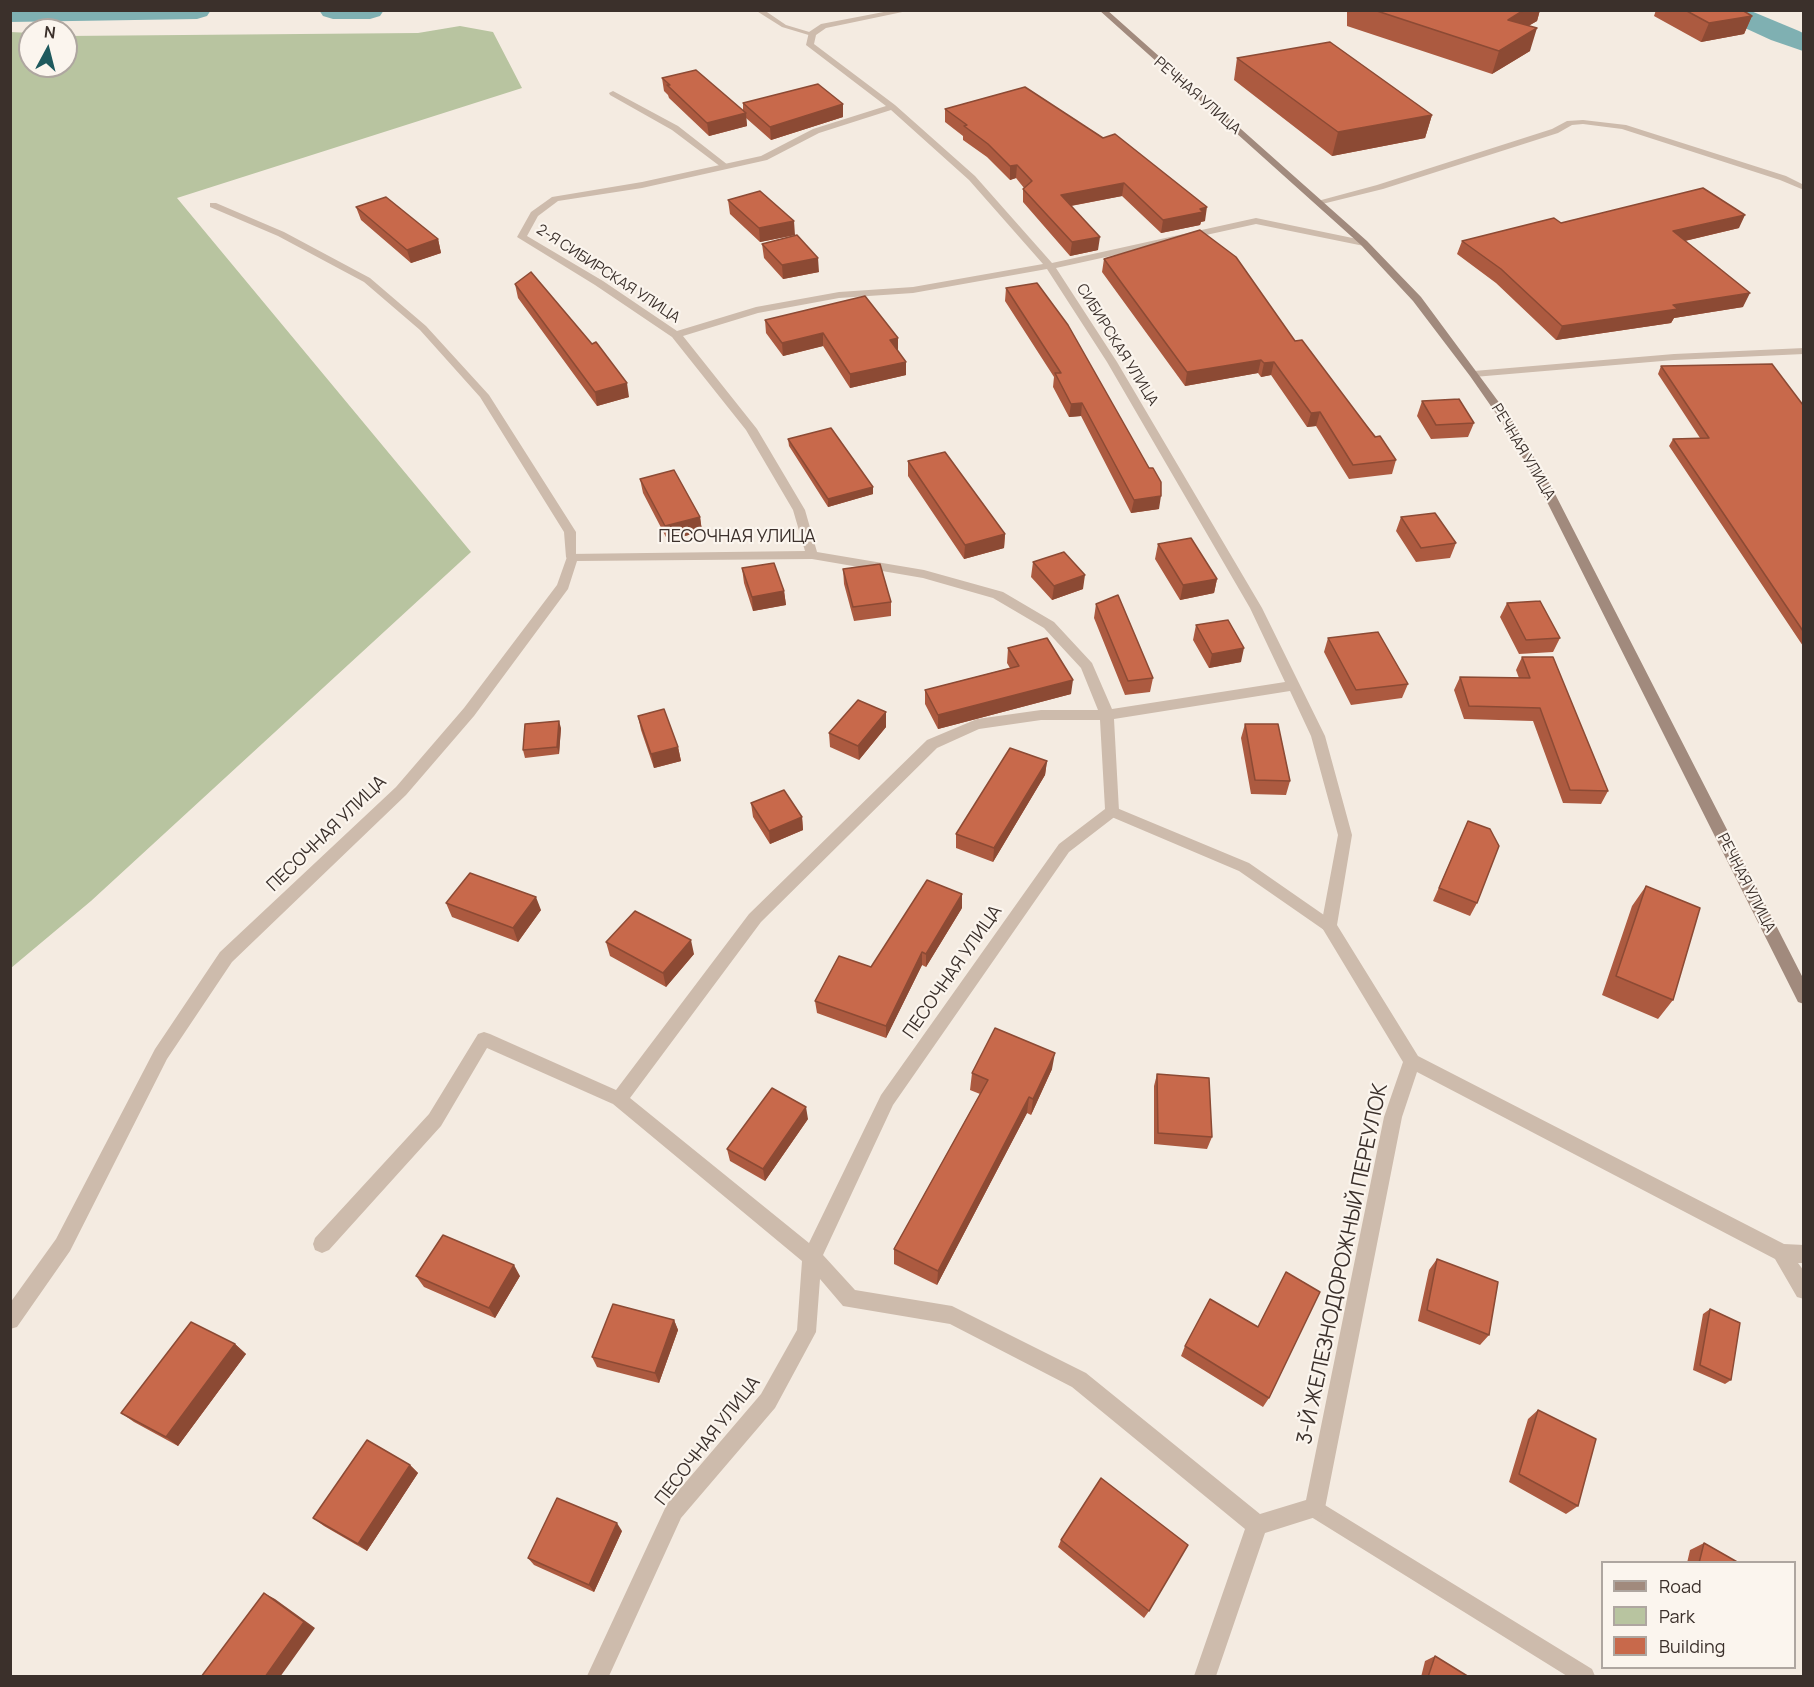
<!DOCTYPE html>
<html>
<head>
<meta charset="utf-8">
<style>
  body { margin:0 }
  #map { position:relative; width:1814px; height:1687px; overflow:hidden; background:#f4ebe1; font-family:Manrope,sans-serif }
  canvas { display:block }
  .frame { position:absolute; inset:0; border:12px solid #3b302b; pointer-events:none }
  .legend { position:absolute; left:1601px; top:1561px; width:195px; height:108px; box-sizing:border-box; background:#fbf5ee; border:2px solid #aea6a0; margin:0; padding:8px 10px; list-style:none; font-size:18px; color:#3b302b }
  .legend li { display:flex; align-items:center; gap:12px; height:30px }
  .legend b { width:30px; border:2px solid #aea6a0 }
  .north { position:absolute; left:18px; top:18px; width:60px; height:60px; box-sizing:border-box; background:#fbf5ee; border:2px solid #aea6a0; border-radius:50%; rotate:7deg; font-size:16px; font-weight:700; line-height:24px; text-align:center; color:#3b302b }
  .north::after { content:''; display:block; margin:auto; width:21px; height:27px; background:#1f5a5e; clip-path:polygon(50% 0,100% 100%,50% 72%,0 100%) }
</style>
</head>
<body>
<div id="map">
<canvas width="1814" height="1687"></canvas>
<div class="frame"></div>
<ul class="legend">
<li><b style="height:8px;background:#a18a7d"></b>Road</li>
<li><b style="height:16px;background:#b8c4a0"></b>Park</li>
<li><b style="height:16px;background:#c8694b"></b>Building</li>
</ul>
<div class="north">N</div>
</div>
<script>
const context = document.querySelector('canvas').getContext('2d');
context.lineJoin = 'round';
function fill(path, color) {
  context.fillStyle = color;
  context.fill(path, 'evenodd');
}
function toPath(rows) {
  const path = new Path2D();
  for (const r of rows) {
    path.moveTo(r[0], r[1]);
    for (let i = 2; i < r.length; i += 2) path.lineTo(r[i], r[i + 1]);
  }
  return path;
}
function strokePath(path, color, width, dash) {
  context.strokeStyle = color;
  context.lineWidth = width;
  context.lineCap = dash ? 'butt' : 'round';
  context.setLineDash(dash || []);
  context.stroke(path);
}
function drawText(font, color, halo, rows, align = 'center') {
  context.font = font + ' Manrope,sans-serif';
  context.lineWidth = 4.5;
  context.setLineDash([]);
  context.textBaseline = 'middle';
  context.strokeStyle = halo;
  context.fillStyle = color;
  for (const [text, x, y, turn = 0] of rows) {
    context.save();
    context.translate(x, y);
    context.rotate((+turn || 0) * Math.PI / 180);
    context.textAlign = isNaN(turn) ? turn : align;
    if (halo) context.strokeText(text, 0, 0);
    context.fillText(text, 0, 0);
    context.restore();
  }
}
fill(toPath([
  [460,26,493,32,522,88,177,198,471,552,91,901,11,968,11,32,30,33,30,66,66,66,66,36,418,33]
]), '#b8c4a0');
fill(toPath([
  [1708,11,1751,11,1799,31,1803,33,1803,51,1771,40]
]), '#7fb0b2');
fill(toPath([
  [10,10,211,10,207,16,197,19,10,22,10,10],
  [319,10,384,10,380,16,370,19,333,19,323,16,319,10]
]), '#7fb0b2');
fill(toPath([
  [755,10,764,10,786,25,816,34,812,36,782,27,755,10],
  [613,91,678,126,728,165,721,167,672,130,610,95,609,93,613,91],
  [1583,120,1626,125,1786,176,1804,185,1804,190,1780,180,1622,129,1583,124,1572,125,1558,133,1383,189,1318,205,1314,202,1377,185,1552,129,1567,121,1583,120],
  [210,203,216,203,284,232,370,278,426,326,489,395,576,532,576,560,568,560,566,557,564,532,480,397,420,330,364,282,278,236,210,207,210,203],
  [1804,348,1804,354,1674,360,1474,377,1469,374,1474,371,1674,354,1804,348],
  [1112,806,1249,863,1334,922,1336,926,1334,930,1329,932,1324,930,1239,871,1107,815,1105,811,1107,807,1112,806],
  [1315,1499,1592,1669,1595,1676,1567,1676,1308,1515,1306,1508,1308,1501,1315,1499]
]), '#cdbbac');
fill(toPath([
  [894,10,912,10,826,28,816,35,814,44,895,105,975,176,1052,263,1256,218,1367,241,1367,245,1364,246,1256,224,1056,268,1117,362,1262,608,1325,736,1352,835,1337,925,1418,1056,1784,1244,1804,1245,1804,1263,1798,1263,1804,1271,1804,1299,1797,1297,1775,1259,1417,1072,1402,1117,1325,1508,1322,1515,1265,1533,1216,1676,1194,1676,1245,1529,1072,1387,950,1324,843,1306,820,1279,816,1332,775,1408,681,1518,609,1676,587,1676,667,1504,761,1394,797,1330,802,1261,613,1104,487,1048,441,1126,329,1250,322,1253,315,1250,313,1244,315,1238,429,1114,478,1034,484,1032,490,1034,616,1090,749,914,927,740,977,719,1041,710,1098,710,1081,668,1044,628,993,598,923,578,812,559,577,561,568,589,474,716,406,795,232,962,167,1059,70,1251,17,1327,10,1329,10,1303,56,1239,155,1049,220,952,396,787,464,708,557,585,568,554,805,551,793,510,746,430,672,337,595,285,517,237,531,212,552,197,642,182,761,156,813,129,886,106,806,45,809,32,821,24,894,10],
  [891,110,969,180,1043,264,913,287,839,292,756,307,677,331,603,281,527,236,538,216,558,201,642,188,767,160,819,133,891,110],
  [1047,269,1107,362,1250,608,1285,682,1112,709,1092,663,1054,622,1003,592,924,570,817,552,805,510,757,429,683,336,758,313,839,298,913,293,1047,269],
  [1290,691,1311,736,1338,835,1321,926,1403,1062,1384,1117,1306,1500,1260,1514,1086,1373,952,1306,855,1290,823,1255,893,1105,1069,852,1117,815,1119,811,1114,719,1290,691],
  [1041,720,1100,720,1105,809,1059,844,881,1095,809,1243,630,1098,761,922,937,748,979,729,1041,720]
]), '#cdbbac');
fill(toPath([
  [1099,10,1107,10,1367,241,1421,297,1512,420,1552,488,1804,980,1804,1004,1798,1002,1540,488,1502,422,1470,376,1413,301,1361,245,1099,10]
]), '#a18a7d');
fill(toPath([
  [1347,10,1540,10,1537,21,1528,26,1530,51,1492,74,1347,26],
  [1656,10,1742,10,1752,16,1744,34,1701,42,1654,16],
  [1237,58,1432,115,1425,138,1332,156,1234,80],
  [662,78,743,111,743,103,843,104,843,117,771,140,746,118,747,126,709,136,669,98,668,95,664,91],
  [1025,87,1205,221,1201,222,1200,225,1161,233,1122,196,1071,206,1098,250,1070,256,1023,202,1023,189,1024,188,1016,178,1010,180,987,157,963,140,963,136,945,122,945,109],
  [728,200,795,235,760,242,730,214],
  [356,207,438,239,441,253,411,263,361,220],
  [1561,223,1739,228,1685,241,1743,307,1674,318,1671,323,1556,340,1496,283,1457,254,1462,241],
  [762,244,819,272,783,279,764,258],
  [1104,259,1295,341,1396,460,1392,474,1349,479,1316,426,1307,427,1271,375,1261,377,1258,373,1185,386,1102,272],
  [515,284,629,397,597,406,518,298],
  [1006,288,1159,509,1131,513,1081,416,1069,417,1053,387,1054,377,1005,301],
  [765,320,898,351,906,375,850,388,823,346,783,356,766,333],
  [1661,366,1803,405,1803,646,1669,446,1673,439,1700,438,1658,374],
  [1422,401,1474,423,1468,437,1431,439,1417,416],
  [788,439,873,487,873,494,828,507,789,446],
  [908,461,1005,534,1004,548,964,559,908,476],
  [640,479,700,517,702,531,668,541,643,493],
  [1401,517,1456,543,1450,558,1416,562,1396,531],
  [1158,544,1217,579,1214,593,1180,600,1155,559],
  [1033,562,1083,589,1052,600,1031,577],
  [742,568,784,591,786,605,753,611,744,583],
  [843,569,891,602,891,616,854,621,844,584],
  [1507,603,1560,638,1553,652,1519,654,1500,617],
  [1096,604,1153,678,1150,692,1125,695,1094,618],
  [1196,625,1241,662,1209,668,1193,640],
  [1328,638,1408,684,1402,698,1351,705,1324,652],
  [1008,648,1071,694,938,729,925,704,925,690,1010,668,1007,663],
  [1522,657,1608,791,1601,804,1563,803,1533,721,1464,719,1454,690,1460,677,1519,678,1516,670],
  [886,712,886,727,859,760,830,747,829,733],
  [638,716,678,747,681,761,654,768,641,730],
  [1245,724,1290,781,1286,795,1251,794,1241,738],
  [561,728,559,754,525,758,523,750],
  [1047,761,1045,775,993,862,956,848,956,834],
  [751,803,802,817,803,830,770,844,753,817],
  [1468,821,1477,903,1470,916,1433,901],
  [1646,886,1673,1000,1658,1019,1602,995,1632,906],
  [446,903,541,910,518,942,452,917],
  [962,908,926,967,922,965,886,1038,817,1013,815,1001,871,967],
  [606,942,694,954,666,987,610,956],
  [1052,1069,1031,1115,1027,1113,937,1285,894,1264,894,1249,980,1094,970,1090,972,1073],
  [1157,1074,1212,1137,1207,1149,1154,1144,1154,1086],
  [808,1119,765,1181,730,1161,727,1149],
  [1437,1259,1489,1335,1480,1345,1418,1321,1429,1270],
  [416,1276,520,1276,495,1318,424,1287],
  [1710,1309,1731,1380,1725,1384,1693,1370,1703,1314],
  [674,1320,678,1330,659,1383,597,1367,592,1357],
  [235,1344,246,1354,178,1446,134,1422,121,1413],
  [1185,1346,1269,1398,1263,1407,1181,1356],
  [1538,1410,1578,1506,1566,1514,1509,1482,1528,1419],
  [410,1465,418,1473,367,1551,324,1526,313,1518],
  [622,1531,594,1592,534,1565,528,1558],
  [1061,1540,1149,1611,1144,1618,1058,1547],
  [1704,1543,1739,1563,1687,1563,1690,1550],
  [1435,1656,1469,1677,1421,1677,1425,1661]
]), '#ac5a40');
fill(toPath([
  [1524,10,1540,10,1537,21,1501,42,1508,20],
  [1752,16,1744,34,1701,42,1709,23],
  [1537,28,1530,51,1492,74,1499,51],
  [843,104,843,117,771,140,770,127],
  [746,113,747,126,709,136,707,123],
  [1432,115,1425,138,1332,156,1338,132],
  [1017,165,1016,178,1010,180,1010,166],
  [1124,183,1122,196,1059,208,1061,195],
  [1207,207,1205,221,1201,222,1200,225,1161,233,1163,220],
  [1745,215,1739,228,1667,245,1673,231],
  [794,221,795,235,760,242,759,228],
  [1100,237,1098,250,1070,256,1072,242],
  [438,239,441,253,411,263,407,250],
  [818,258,819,272,783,279,782,265],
  [1750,293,1743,307,1674,318,1671,323,1556,340,1562,326,1673,305],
  [823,333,823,346,783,356,782,343],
  [898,338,898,351,890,340],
  [1261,360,1258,373,1185,386,1187,372],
  [906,362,906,375,850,388,850,374],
  [1274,362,1271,375,1261,377,1264,363],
  [627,383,629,397,597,406,595,392],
  [1082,403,1081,416,1069,417,1071,404],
  [1320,412,1316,426,1307,427,1311,413],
  [873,487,873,494,828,507,828,499],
  [1161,496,1159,509,1131,513,1134,500],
  [700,517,702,531,668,541,665,526],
  [1005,534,1004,548,964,559,965,545],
  [1085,575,1083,589,1052,600,1054,586],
  [1217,579,1214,593,1180,600,1183,585],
  [784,591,786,605,753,611,752,597],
  [1244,648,1241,662,1209,668,1212,654],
  [1073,680,1071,694,938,729,938,715],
  [886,712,886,727,859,760,858,746],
  [559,721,561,728,559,754,557,747],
  [678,747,681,761,654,768,651,754],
  [1047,761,1045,775,993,862,994,848],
  [802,817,803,830,770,844,769,831],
  [962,894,962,908,926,967,926,954],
  [536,897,541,910,518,942,513,928],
  [691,940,694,954,666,987,663,973],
  [922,952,922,965,886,1038,886,1026],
  [1055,1053,1052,1069,1031,1115,1033,1099],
  [1029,1097,1027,1113,937,1285,938,1271],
  [806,1107,808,1119,765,1181,763,1169],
  [514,1265,520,1276,495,1318,489,1308],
  [674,1320,678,1330,659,1383,655,1373],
  [235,1344,246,1354,178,1446,166,1437],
  [410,1465,418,1473,367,1551,358,1544],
  [617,1523,622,1531,594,1592,589,1585],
  [264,1593,275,1599,315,1628,280,1677,265,1677]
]), '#8c4a34');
const building = toPath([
  [1374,10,1524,10,1508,20,1537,28,1499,51,1374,10],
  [1685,10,1742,10,1752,16,1709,23,1685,10],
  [1330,42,1432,115,1338,132,1237,58,1330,42],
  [696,70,746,113,707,123,667,85,670,85,662,78,696,70],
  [818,84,843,104,770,127,743,103,818,84],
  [1025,87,1103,138,1115,134,1207,207,1200,209,1203,212,1163,220,1124,183,1061,195,1100,237,1072,242,1023,189,1032,181,1017,165,1010,166,988,144,964,126,967,125,945,109,1025,87],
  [1703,188,1745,215,1673,231,1750,293,1673,305,1678,309,1562,326,1501,269,1462,241,1554,218,1561,223,1703,188],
  [760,191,794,221,759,228,728,200,760,191],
  [386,197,438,239,407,250,356,207,386,197],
  [1200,230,1236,257,1295,341,1302,340,1375,437,1380,436,1396,460,1353,465,1320,412,1311,413,1274,362,1264,363,1261,360,1187,372,1104,259,1200,230],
  [797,235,818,258,782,265,762,244,797,235],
  [531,272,592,344,596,342,627,383,595,392,515,284,531,272],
  [1037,283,1068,325,1149,468,1153,468,1161,482,1161,496,1134,500,1082,403,1071,404,1055,373,1061,373,1006,288,1037,283],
  [865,296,898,338,890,340,906,362,850,374,823,333,782,343,765,320,865,296],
  [1772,364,1803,405,1803,631,1673,439,1709,438,1661,366,1772,364],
  [1459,399,1474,423,1436,425,1422,401,1459,399],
  [831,428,873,487,828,499,788,439,831,428],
  [945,452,1005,534,965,545,908,461,945,452],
  [674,470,700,517,665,526,640,479,674,470],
  [1435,513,1456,543,1421,548,1401,517,1435,513],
  [1191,538,1217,579,1183,585,1158,544,1191,538],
  [1064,552,1085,575,1054,586,1033,562,1064,552],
  [774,563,784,591,752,597,742,568,774,563],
  [880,564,891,602,853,607,843,569,880,564],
  [1118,595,1153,678,1128,681,1096,604,1118,595],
  [1540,601,1560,638,1526,640,1507,603,1540,601],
  [1228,620,1244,648,1212,654,1196,625,1228,620],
  [1378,632,1408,684,1356,690,1328,638,1378,632],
  [1047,638,1073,680,938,715,925,690,1019,666,1008,648,1047,638],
  [1522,657,1553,657,1608,791,1570,790,1540,708,1469,706,1460,677,1530,678,1522,657],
  [858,700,886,712,858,746,829,733,858,700],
  [664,709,678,747,651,754,638,716,664,709],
  [559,721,557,747,523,750,525,724,559,721],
  [1245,724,1278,724,1290,781,1255,780,1245,724],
  [1010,748,1047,761,994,848,956,834,1010,748],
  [784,790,802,817,769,831,751,803,784,790],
  [1468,821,1490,829,1499,846,1477,903,1439,888,1468,821],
  [470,873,536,897,513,928,446,903,470,873],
  [927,880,962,894,926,954,922,952,886,1026,815,1001,839,956,871,967,927,880],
  [1646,886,1700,908,1673,1000,1616,976,1646,886],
  [635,911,691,940,663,973,606,942,635,911],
  [995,1028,1055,1053,1033,1099,1029,1097,938,1271,894,1249,988,1080,972,1073,995,1028],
  [1157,1074,1209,1078,1212,1137,1158,1133,1157,1074],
  [772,1088,806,1107,763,1169,727,1149,772,1088],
  [443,1235,514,1265,489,1308,416,1276,443,1235],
  [1437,1259,1498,1282,1489,1335,1427,1310,1437,1259],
  [1286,1272,1320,1292,1269,1398,1185,1346,1210,1299,1258,1327,1286,1272],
  [613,1304,674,1320,655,1373,592,1357,613,1304],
  [1710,1309,1740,1323,1731,1380,1700,1365,1710,1309],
  [191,1322,235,1344,166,1437,121,1413,191,1322],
  [1538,1410,1596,1439,1578,1506,1519,1474,1538,1410],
  [367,1440,410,1465,358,1544,313,1518,367,1440],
  [1101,1478,1188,1545,1149,1611,1061,1540,1101,1478],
  [557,1498,617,1523,589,1585,528,1558,557,1498],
  [1704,1543,1739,1563,1699,1563,1704,1543],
  [264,1593,304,1622,265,1677,201,1677,264,1593],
  [1435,1656,1469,1677,1428,1677,1435,1656]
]);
fill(building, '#c8694b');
strokePath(building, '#8c4a34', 1.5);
drawText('15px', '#3b302b', '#fbf5ee', [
  ["РЕЧНАЯ УЛИЦА",1197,96,41],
  ["2-Я СИБИРСКАЯ УЛИЦА",608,274,33],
  ["СИБИРСКАЯ УЛИЦА",1117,345,58],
  ["РЕЧНАЯ УЛИЦА",1523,452,59],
  ["РЕЧНАЯ УЛИЦА",1746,883,63]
]);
drawText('18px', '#3b302b', '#fbf5ee', [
  ["ПЕСОЧНАЯ УЛИЦА",737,537],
  ["ПЕСОЧНАЯ УЛИЦА",327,834,-44],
  ["ПЕСОЧНАЯ УЛИЦА",953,972,-55],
  ["ПЕСОЧНАЯ УЛИЦА",708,1441,-52]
]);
drawText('21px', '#3b302b', '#fbf5ee', [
  ["3-Й ЖЕЛЕЗНОДОРОЖНЫЙ ПЕРЕУЛОК",1343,1264,-78]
]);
</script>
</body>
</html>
